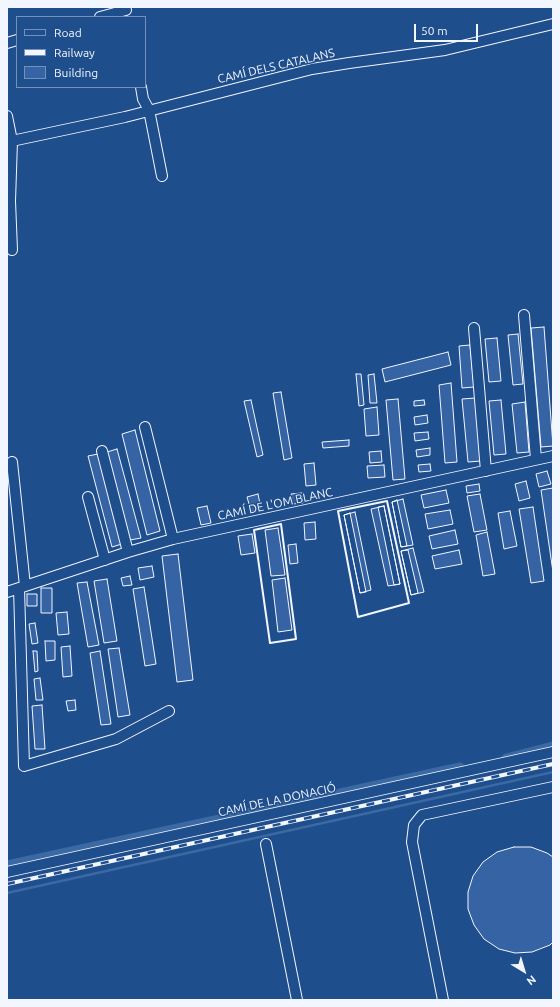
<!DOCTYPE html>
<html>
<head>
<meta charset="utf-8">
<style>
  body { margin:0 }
  #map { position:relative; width:560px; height:1007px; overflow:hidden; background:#1f4e8c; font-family:Ubuntu,sans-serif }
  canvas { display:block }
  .frame { position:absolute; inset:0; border:8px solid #f2f6ff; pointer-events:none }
  .legend { position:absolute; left:16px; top:16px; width:130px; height:72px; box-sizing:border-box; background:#1f4e8c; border:1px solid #7391ba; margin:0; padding:5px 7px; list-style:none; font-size:12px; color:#f2f6ff }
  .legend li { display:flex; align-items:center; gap:8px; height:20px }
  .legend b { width:20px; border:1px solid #7391ba }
  .north { position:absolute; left:504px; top:951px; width:40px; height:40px; -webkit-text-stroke:3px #1f4e8c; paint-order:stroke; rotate:142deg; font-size:11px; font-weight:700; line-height:16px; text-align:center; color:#f2f6ff }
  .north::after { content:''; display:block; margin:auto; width:14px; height:18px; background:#f2f6ff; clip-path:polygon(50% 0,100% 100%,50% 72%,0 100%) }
  .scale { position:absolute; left:414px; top:24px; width:64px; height:18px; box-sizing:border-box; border:2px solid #f2f6ff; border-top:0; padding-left:5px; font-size:12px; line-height:14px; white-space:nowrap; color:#f2f6ff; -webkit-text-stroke:3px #1f4e8c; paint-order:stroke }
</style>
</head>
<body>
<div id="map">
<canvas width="560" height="1007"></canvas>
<div class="frame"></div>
<ul class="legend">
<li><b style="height:5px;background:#1f4e8c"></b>Road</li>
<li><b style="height:5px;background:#f2f6ff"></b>Railway</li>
<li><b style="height:11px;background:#3563a3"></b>Building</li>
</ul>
<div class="north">N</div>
<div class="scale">50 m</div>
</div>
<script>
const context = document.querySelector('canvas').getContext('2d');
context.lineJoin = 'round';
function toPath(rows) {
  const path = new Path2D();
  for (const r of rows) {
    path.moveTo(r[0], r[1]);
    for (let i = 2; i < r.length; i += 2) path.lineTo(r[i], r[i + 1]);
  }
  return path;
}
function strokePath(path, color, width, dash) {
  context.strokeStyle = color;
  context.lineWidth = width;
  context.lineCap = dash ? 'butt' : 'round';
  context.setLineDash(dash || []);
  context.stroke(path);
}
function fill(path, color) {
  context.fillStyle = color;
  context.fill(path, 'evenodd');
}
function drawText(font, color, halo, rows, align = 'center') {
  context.font = font + ' Ubuntu,sans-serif';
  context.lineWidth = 3;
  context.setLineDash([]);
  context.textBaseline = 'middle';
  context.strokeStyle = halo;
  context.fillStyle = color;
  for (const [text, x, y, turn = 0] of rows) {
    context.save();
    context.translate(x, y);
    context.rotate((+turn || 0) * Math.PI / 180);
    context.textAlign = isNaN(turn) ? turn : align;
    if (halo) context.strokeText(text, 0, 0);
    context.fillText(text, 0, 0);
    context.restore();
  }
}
strokePath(toPath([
  [7,893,553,772]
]), '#3b69a3', 2.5);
strokePath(toPath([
  [506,758,553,746],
  [7,865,460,767]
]), '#3b69a3', 9);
const building = toPath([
  [544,327,553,446,541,447,531,328,544,327],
  [518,334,523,384,513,385,508,335,518,334],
  [497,338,501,381,489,382,485,339,497,338],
  [470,345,474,387,462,388,459,346,470,345],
  [448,352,451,365,385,382,382,369,448,352],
  [356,374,361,374,364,405,359,406,356,374],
  [374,374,377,403,370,403,368,375,374,374],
  [451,383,457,462,445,463,439,385,451,383],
  [281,392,292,458,284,460,273,393,281,392],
  [475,398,481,461,468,462,462,399,475,398],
  [398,399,405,479,393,480,386,400,398,399],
  [251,400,263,455,257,457,244,401,251,400],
  [424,400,425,405,414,406,414,401,424,400],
  [501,400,506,454,494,455,489,401,501,400],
  [525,402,529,452,517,453,512,404,525,402],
  [377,407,379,435,366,436,364,409,377,407],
  [427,415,428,423,415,425,414,417,427,415],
  [135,430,160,531,147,535,122,434,135,430],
  [428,432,429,439,415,441,414,433,428,432],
  [349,440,349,446,323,448,322,442,349,440],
  [430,448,430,455,417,457,416,450,430,448],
  [117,449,141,538,130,540,107,452,117,449],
  [381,451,382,462,370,463,369,452,381,451],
  [98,454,122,544,112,547,88,456,98,454],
  [314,463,316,485,306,486,304,464,314,463],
  [430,464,431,471,419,472,418,465,430,464],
  [384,465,385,477,368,478,367,466,384,465],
  [547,471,551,484,539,487,536,474,547,471],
  [526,481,530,498,519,501,515,484,526,481],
  [479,484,480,491,467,493,466,486,479,484],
  [553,488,553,572,541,490,553,488],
  [446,490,449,503,424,508,421,495,446,490],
  [302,493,303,503,293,504,291,494,302,493],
  [258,494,261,509,251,511,247,497,258,494],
  [480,494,487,530,474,532,467,496,480,494],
  [403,499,413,545,401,547,392,502,403,499],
  [397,500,407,546,401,547,392,502,397,500],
  [207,506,211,523,201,525,197,508,207,506],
  [384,506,400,584,394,585,378,507,384,506],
  [384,506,400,584,388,586,371,509,384,506],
  [533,507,544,581,531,583,519,509,533,507],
  [450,510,453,524,428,529,425,514,450,510],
  [510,511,517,546,504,549,498,513,510,511],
  [355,512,371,590,360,593,344,515,355,512],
  [350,513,366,592,360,593,344,515,350,513],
  [315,522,316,539,305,540,304,523,315,522],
  [278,528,285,575,271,576,265,530,278,528],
  [455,530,458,544,432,549,429,536,455,530],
  [487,532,495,574,483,576,476,535,487,532],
  [252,534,255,553,241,555,238,536,252,534],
  [296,544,298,563,290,564,288,545,296,544],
  [413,548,424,592,411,595,401,551,413,548],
  [408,550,418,593,411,595,401,551,408,550],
  [459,550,462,564,435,569,432,556,459,550],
  [178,554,193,680,177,682,162,556,178,554],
  [152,566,154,577,140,580,138,568,152,566],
  [130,576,132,585,123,586,121,578,130,576],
  [285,578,292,630,278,632,272,580,285,578],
  [107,579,117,641,104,643,94,581,107,579],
  [87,582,99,645,88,647,77,583,87,582],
  [144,587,156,664,145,666,133,589,144,587],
  [41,588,52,588,52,613,41,613,41,588],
  [27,594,37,594,37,606,27,606,27,594],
  [67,612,69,634,58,635,56,613,67,612],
  [35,623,38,643,32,644,29,624,35,623],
  [45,641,55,641,55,660,46,661,45,641],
  [70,646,72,676,63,677,61,647,70,646],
  [119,648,130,715,118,717,108,649,119,648],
  [33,651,37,651,38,671,35,672,33,651],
  [100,651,111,724,101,725,90,653,100,651],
  [40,678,43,700,36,700,34,679,40,678],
  [75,700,76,710,68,711,66,701,75,700],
  [42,705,45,749,35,749,32,706,42,705],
  [514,847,531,847,547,853,553,857,553,942,550,945,532,952,515,953,499,949,484,939,474,925,468,909,468,892,473,876,483,862,497,852,514,847]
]);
fill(building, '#3563a3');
strokePath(building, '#f2f6ff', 1);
const minor = toPath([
  [100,17,126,10],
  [7,43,17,40],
  [141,87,143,99,149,110,162,176],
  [7,116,12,141,10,201,12,250],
  [7,142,125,117,312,69,349,63,445,50,553,24],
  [524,315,536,459],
  [474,328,486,471],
  [145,427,173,539],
  [102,451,128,552],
  [12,462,25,586],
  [88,497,105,560],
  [19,588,24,766,116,739,169,711],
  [7,592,128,552,173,539,553,456],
  [266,844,297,1000],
  [7,872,553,752],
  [443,1000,412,842,414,825,422,815,553,787]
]);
strokePath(minor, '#f2f6ff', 12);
strokePath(minor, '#1f4e8c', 10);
const rail = toPath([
  [7,884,553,764]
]);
strokePath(rail, '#f2f6ff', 4);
strokePath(rail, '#1f4e8c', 2.5, [8]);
strokePath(toPath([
  [387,501,409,603,358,617,338,511,387,501],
  [281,524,296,639,270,643,254,530,281,524]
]), '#f2f6ff', 2);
drawText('12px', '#f2f6ff', '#1f4e8c', [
  ["CAMÍ DELS CATALANS",276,66,-13],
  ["CAMÍ DE L'OM BLANC",275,504,-12],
  ["CAMÍ DE LA DONACIÓ",277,800,-12]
]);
</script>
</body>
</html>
